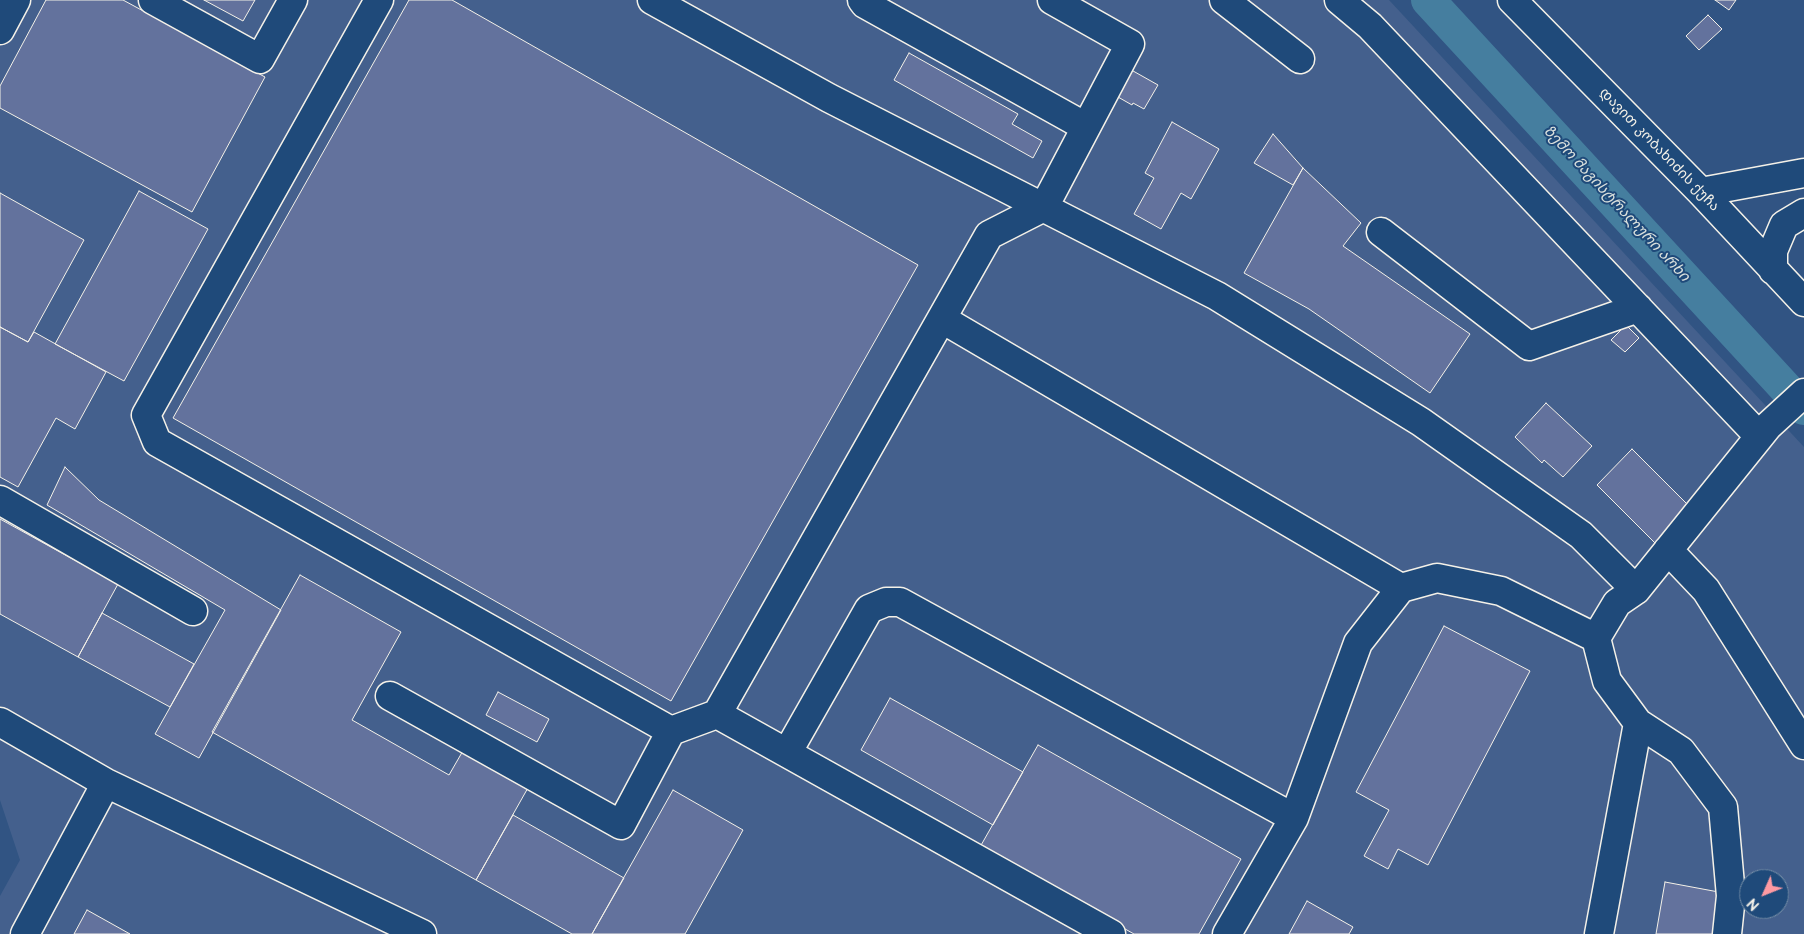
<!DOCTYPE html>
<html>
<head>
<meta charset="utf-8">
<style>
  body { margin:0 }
  #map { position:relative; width:1804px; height:934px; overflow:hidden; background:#315483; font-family:"Balsamiq Sans",sans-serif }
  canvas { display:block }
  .north { position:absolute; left:1739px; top:869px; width:50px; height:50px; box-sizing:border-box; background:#1f4a7a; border:1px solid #748da6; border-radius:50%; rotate:226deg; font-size:14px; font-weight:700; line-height:20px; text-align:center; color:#f4f1e8 }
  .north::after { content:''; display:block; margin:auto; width:18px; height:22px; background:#ff9aa2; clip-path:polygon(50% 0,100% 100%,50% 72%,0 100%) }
</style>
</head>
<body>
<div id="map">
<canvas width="1804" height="934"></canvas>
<div class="north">N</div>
</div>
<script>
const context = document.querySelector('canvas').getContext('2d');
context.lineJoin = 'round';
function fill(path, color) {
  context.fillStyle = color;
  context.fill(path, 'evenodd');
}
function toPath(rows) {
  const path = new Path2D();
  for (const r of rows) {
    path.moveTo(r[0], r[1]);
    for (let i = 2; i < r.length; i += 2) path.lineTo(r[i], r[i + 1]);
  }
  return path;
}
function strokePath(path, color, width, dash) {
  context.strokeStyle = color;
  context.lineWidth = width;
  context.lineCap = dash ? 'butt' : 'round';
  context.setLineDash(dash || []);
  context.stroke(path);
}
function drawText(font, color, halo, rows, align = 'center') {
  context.font = font + ' "Balsamiq Sans","Noto Sans Georgian",sans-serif';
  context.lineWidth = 4;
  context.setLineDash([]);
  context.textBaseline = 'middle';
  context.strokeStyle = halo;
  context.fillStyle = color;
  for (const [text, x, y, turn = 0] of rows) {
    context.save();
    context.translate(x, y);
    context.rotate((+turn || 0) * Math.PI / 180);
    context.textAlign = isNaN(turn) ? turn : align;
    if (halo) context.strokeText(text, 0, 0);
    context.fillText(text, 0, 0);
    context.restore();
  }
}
fill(toPath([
  [0,0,1389,0,1804,447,1804,934,0,934,0,896,20,860,0,800],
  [1749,879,1779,879,1779,909,1749,909]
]), '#44608d');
strokePath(toPath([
  [1428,0,1804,408]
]), '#457e9f', 34);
const building = toPath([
  [46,0,123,0,265,77,192,212,0,108,0,86,46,0],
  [204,0,255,0,243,21,204,0],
  [409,0,452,0,918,265,671,701,173,418,409,0],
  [1715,0,1736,0,1729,10,1715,0],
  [1708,15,1722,29,1699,50,1686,36,1708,15],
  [909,53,1018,114,1012,124,1042,141,1033,158,894,80,909,53],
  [1126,67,1158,85,1144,109,1133,103,1132,105,1111,93,1126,67],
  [1172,122,1219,149,1191,199,1181,193,1161,229,1134,214,1154,178,1145,173,1172,122],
  [1273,134,1303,168,1293,185,1254,163,1273,134],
  [1303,168,1361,223,1343,246,1470,334,1430,393,1309,309,1244,273,1303,168],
  [139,191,208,229,124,381,55,344,139,191],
  [0,193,84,240,28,342,0,327,0,193],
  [1626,325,1639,338,1625,352,1611,340,1626,325],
  [0,327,28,342,34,332,106,372,75,429,56,418,18,487,0,477,0,327],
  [1546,403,1592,446,1563,477,1544,460,1542,463,1515,437,1546,403],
  [1632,449,1691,508,1656,544,1597,485,1632,449],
  [65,467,99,500,281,610,199,758,155,734,225,610,47,505,65,467],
  [0,519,118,584,78,657,0,614,0,519],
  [300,575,401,632,352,720,449,775,464,749,529,786,476,880,212,732,300,575],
  [102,613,194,664,170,707,78,657,102,613],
  [1444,626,1530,671,1428,865,1398,849,1388,869,1364,856,1389,810,1356,792,1444,626],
  [498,692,549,719,537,742,486,715,498,692],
  [890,698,1023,772,993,825,861,750,890,698],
  [1038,745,1241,859,1199,934,1134,934,980,847,1038,745],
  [673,790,743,830,685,934,592,934,673,790],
  [513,815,624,878,592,934,572,934,476,880,513,815],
  [1665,882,1724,893,1717,934,1656,934,1665,882],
  [1307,901,1353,927,1349,934,1289,934,1307,901],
  [87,910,130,934,74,934,87,910]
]);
fill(building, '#63729d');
strokePath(building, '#f4f1e8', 1);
const minor = toPath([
  [153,0,260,59,293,0],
  [379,0,146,415,157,442,671,731],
  [652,0,829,98,1217,296,1421,422,1581,535,1636,590],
  [862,0,865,4,1086,127],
  [1224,0,1300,59],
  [1339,0,1370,26,1759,436],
  [1512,0,1701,192,1804,302],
  [0,30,16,0],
  [1701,192,1804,173],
  [1381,232,1529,346,1638,308],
  [1773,270,1773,251,1784,225,1804,213],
  [942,319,1401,588],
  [0,500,193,611],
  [1668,550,1706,590,1804,745],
  [390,696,621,825,671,731,717,714,1111,934],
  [717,714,989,235,1044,207,1130,44,1052,0],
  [0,722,106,783,422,934],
  [787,753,869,609,886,602,900,602,1294,818],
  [25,934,106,783],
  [1227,934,1294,818,1358,643,1401,588,1437,578,1501,591,1596,638],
  [1599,934,1638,723],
  [1727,934,1731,896,1723,807,1681,751,1638,723,1607,681,1596,638,1617,603,1636,590,1768,426,1804,393]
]);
strokePath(minor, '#f4f1e8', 31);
strokePath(minor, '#1f4a7a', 28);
drawText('14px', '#f4f1e8', '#1f4a7a', [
  ["დავით კობახიძის ქუჩა",1659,150,46]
]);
drawText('italic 15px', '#dae0dd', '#1f4a7a', [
  ["ზემო მაგისტრალური არხი",1616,204,47]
]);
</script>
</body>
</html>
